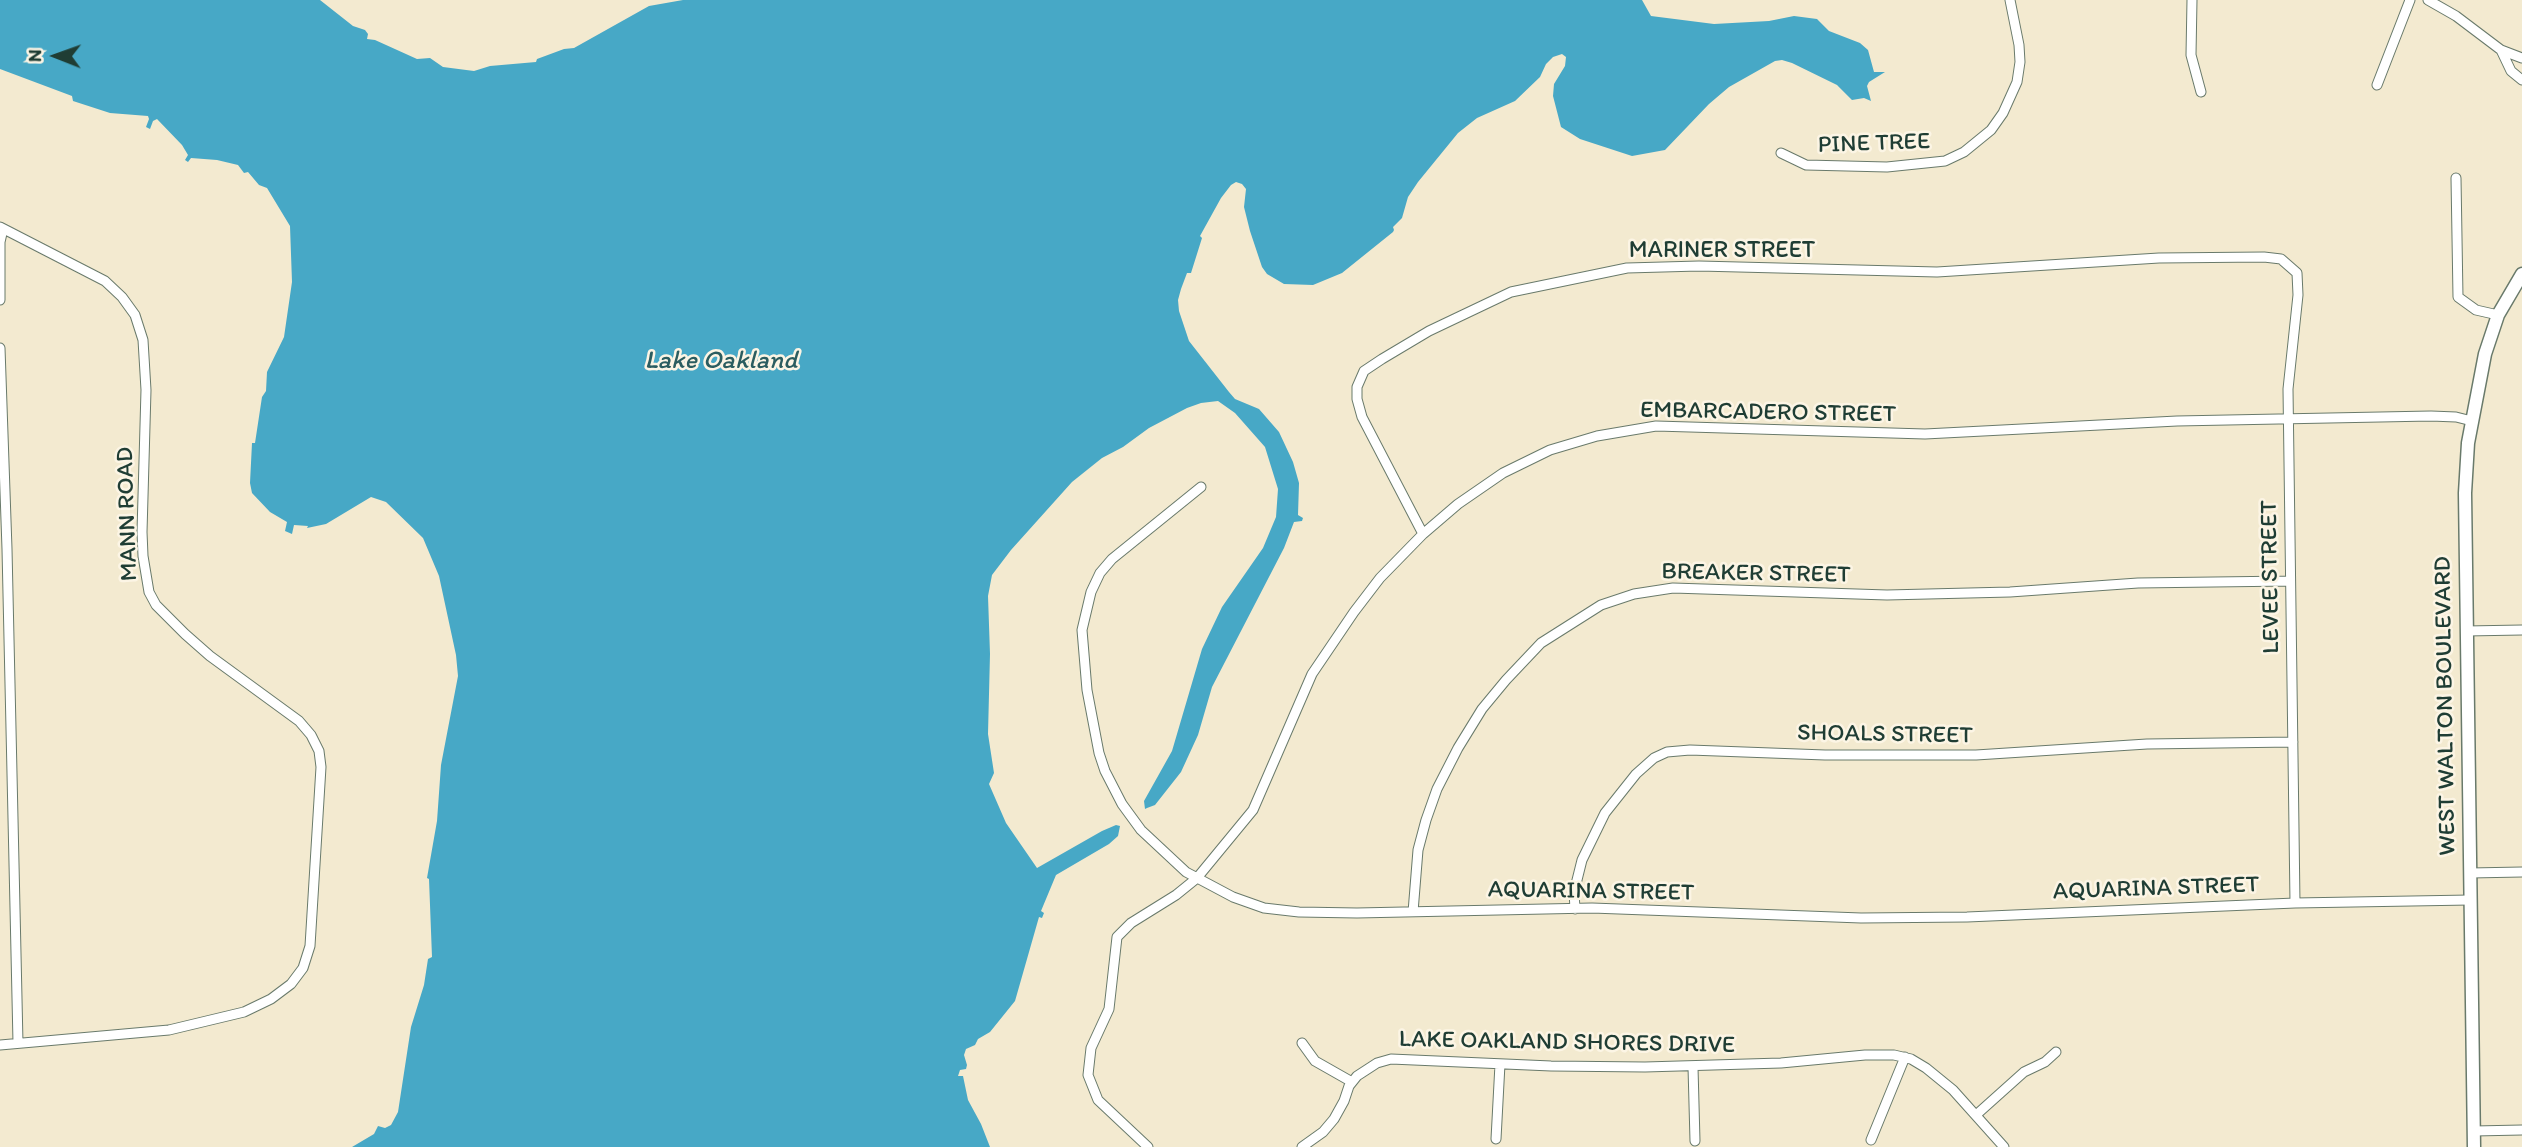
<!DOCTYPE html>
<html>
<head>
<meta charset="utf-8">
<style>
  body { margin:0 }
  #map { position:relative; width:2522px; height:1147px; overflow:hidden; background:#f3ead0; font-family:Itim,sans-serif }
  canvas { display:block }
  .north { position:absolute; left:21px; top:21px; width:70px; height:70px; -webkit-text-stroke:5px #fcf5e5; paint-order:stroke; rotate:271deg; font-size:19px; font-weight:700; line-height:28px; text-align:center; color:#1f3d34 }
  .north::after { content:''; display:block; margin:auto; width:24px; height:32px; background:#1f3d34; clip-path:polygon(50% 0,100% 100%,50% 72%,0 100%) }
</style>
</head>
<body>
<div id="map">
<canvas width="2522" height="1147"></canvas>
<div class="north">N</div>
</div>
<script>
const context = document.querySelector('canvas').getContext('2d');
context.lineJoin = 'round';
function fill(path, color) {
  context.fillStyle = color;
  context.fill(path, 'evenodd');
}
function toPath(rows) {
  const path = new Path2D();
  for (const r of rows) {
    path.moveTo(r[0], r[1]);
    for (let i = 2; i < r.length; i += 2) path.lineTo(r[i], r[i + 1]);
  }
  return path;
}
function strokePath(path, color, width, dash) {
  context.strokeStyle = color;
  context.lineWidth = width;
  context.lineCap = dash ? 'butt' : 'round';
  context.setLineDash(dash || []);
  context.stroke(path);
}
function drawText(font, color, halo, rows, align = 'center') {
  context.font = font + ' Itim,sans-serif';
  context.lineWidth = 5;
  context.setLineDash([]);
  context.textBaseline = 'middle';
  context.strokeStyle = halo;
  context.fillStyle = color;
  for (const [text, x, y, turn = 0] of rows) {
    context.save();
    context.translate(x, y);
    context.rotate((+turn || 0) * Math.PI / 180);
    context.textAlign = isNaN(turn) ? turn : align;
    if (halo) context.strokeText(text, 0, 0);
    context.fillText(text, 0, 0);
    context.restore();
  }
}
fill(toPath([
  [0,0,320,0,353,26,365,30,368,34,367,39,375,40,417,59,430,58,443,67,474,71,490,66,536,62,537,59,564,49,574,48,649,6,683,0,1642,0,1651,16,1714,24,1769,21,1794,16,1817,19,1829,31,1860,43,1868,50,1874,72,1885,72,1869,82,1867,86,1871,101,1864,98,1852,100,1837,85,1792,63,1782,60,1775,61,1729,87,1709,104,1665,150,1632,156,1580,139,1561,127,1553,96,1554,84,1565,66,1566,57,1562,54,1553,57,1546,64,1540,77,1515,101,1477,118,1458,133,1418,182,1408,197,1402,218,1393,227,1394,230,1393,232,1342,273,1313,285,1284,284,1267,274,1262,267,1250,231,1244,207,1246,189,1242,184,1236,182,1231,185,1221,198,1200,236,1202,238,1191,273,1187,273,1181,289,1178,300,1179,311,1189,341,1229,392,1235,399,1259,409,1279,432,1293,462,1299,483,1298,515,1303,518,1302,521,1294,522,1284,548,1212,687,1198,735,1181,772,1155,805,1147,808,1145,809,1144,801,1172,751,1202,649,1222,607,1263,548,1276,517,1278,489,1265,447,1235,413,1218,401,1201,403,1187,408,1149,428,1123,447,1102,458,1072,482,1011,550,992,575,988,596,990,654,988,734,994,773,989,784,1006,823,1037,868,1102,831,1116,825,1120,826,1118,836,1109,844,1056,875,1041,911,1044,913,1042,918,1039,917,1015,1001,990,1032,978,1039,975,1045,966,1049,964,1055,967,1065,966,1069,960,1070,958,1076,963,1076,968,1100,981,1124,990,1147,352,1147,374,1134,378,1126,385,1128,391,1125,398,1112,411,1027,424,985,428,959,432,957,429,879,427,878,437,821,441,765,458,676,456,655,439,576,423,538,386,502,371,497,326,524,307,528,308,526,294,525,292,534,285,531,287,522,270,512,252,493,250,483,252,443,255,443,262,397,266,391,267,372,284,337,292,282,290,226,267,188,259,185,248,172,244,173,238,165,217,160,191,158,188,162,185,160,188,155,182,145,157,119,153,121,150,129,146,127,149,119,148,116,110,113,73,101,72,96,0,69]
]), '#47a8c6');
const street = toPath([
  [2192,0,2191,55,2201,92],
  [2428,0,2456,16,2501,50],
  [2522,58,2501,50,2511,71,2522,80],
  [2377,85,2410,0],
  [1781,153,1806,165,1887,167,1945,161,1964,152,1991,130,2003,113,2017,82,2020,62,2019,45,2010,0],
  [2456,178,2458,297,2476,310,2498,315],
  [0,227,105,281,122,297,135,315,143,340,146,390,142,532,143,556,149,592,156,605,185,634,210,656,299,721,311,735,319,751,321,767,310,946,303,968,291,984,271,999,244,1012,169,1030,0,1045],
  [0,300,0,242,3,229],
  [0,348,7,549,18,1043],
  [1201,487,1112,559,1100,573,1091,592,1082,630,1087,690,1099,753,1105,771,1122,804,1141,830,1186,872,1233,897,1264,908,1299,912,1357,913,1592,908,1861,918,1967,917,2295,903,2470,900],
  [1423,534,1362,417,1357,399,1357,387,1364,371,1382,359,1429,331,1511,292,1627,268,1699,266,1937,272,2159,258,2264,257,2281,259,2297,273,2298,295,2288,389,2295,903],
  [2466,631,2522,630],
  [2470,873,2522,872],
  [1575,909,1574,892,1582,860,1605,813,1636,774,1654,758,1667,752,1690,750,1825,755,1976,755,2147,744,2293,742],
  [1413,912,1418,850,1426,820,1437,789,1458,748,1482,709,1506,680,1541,643,1601,605,1634,594,1673,588,1887,595,2010,592,2138,583,2290,581],
  [1302,1043,1315,1061,1352,1082],
  [1693,1067,1695,1141],
  [1976,1115,2024,1072,2045,1062,2056,1052],
  [2474,1131,2522,1130],
  [1496,1139,1500,1064],
  [1871,1140,1905,1057],
  [1148,1147,1098,1100,1088,1075,1091,1048,1109,1009,1117,937,1131,923,1176,895,1197,878,1253,810,1312,674,1354,612,1380,578,1423,534,1458,504,1503,473,1550,450,1597,436,1656,426,1925,434,2177,421,2431,416,2456,417,2472,421],
  [1302,1147,1323,1132,1334,1119,1344,1101,1349,1086,1357,1076,1377,1063,1391,1059,1551,1066,1645,1067,1781,1063,1865,1055,1894,1055,1911,1059,1926,1068,1953,1090,2004,1147]
]);
const secondary = toPath([
  [2474,1147,2465,493,2468,443,2485,354,2498,315,2522,274]
]);
strokePath(street, '#697a6b', 11);
strokePath(secondary, '#697a6b', 15);
strokePath(street, '#fff', 9);
strokePath(secondary, '#fff', 12);
drawText('24px', '#1f3d34', '#fcf5e5', [
  ["PINE TREE",1874,144,-2],
  ["MARINER STREET",1722,251],
  ["EMBARCADERO STREET",1768,413,1],
  ["MANN ROAD",128,514,-92],
  ["BREAKER STREET",1756,574,1],
  ["LEVEE STREET",2271,577,-91],
  ["WEST WALTON BOULEVARD",2446,706,-91],
  ["SHOALS STREET",1885,735,1],
  ["AQUARINA STREET",2156,889,-2],
  ["AQUARINA STREET",1591,892,1],
  ["LAKE OAKLAND SHORES DRIVE",1567,1043,1]
]);
drawText('italic 26px', '#2b5d60', '#fcf5e5', [
  ["Lake Oakland",721,361]
]);
</script>
</body>
</html>
